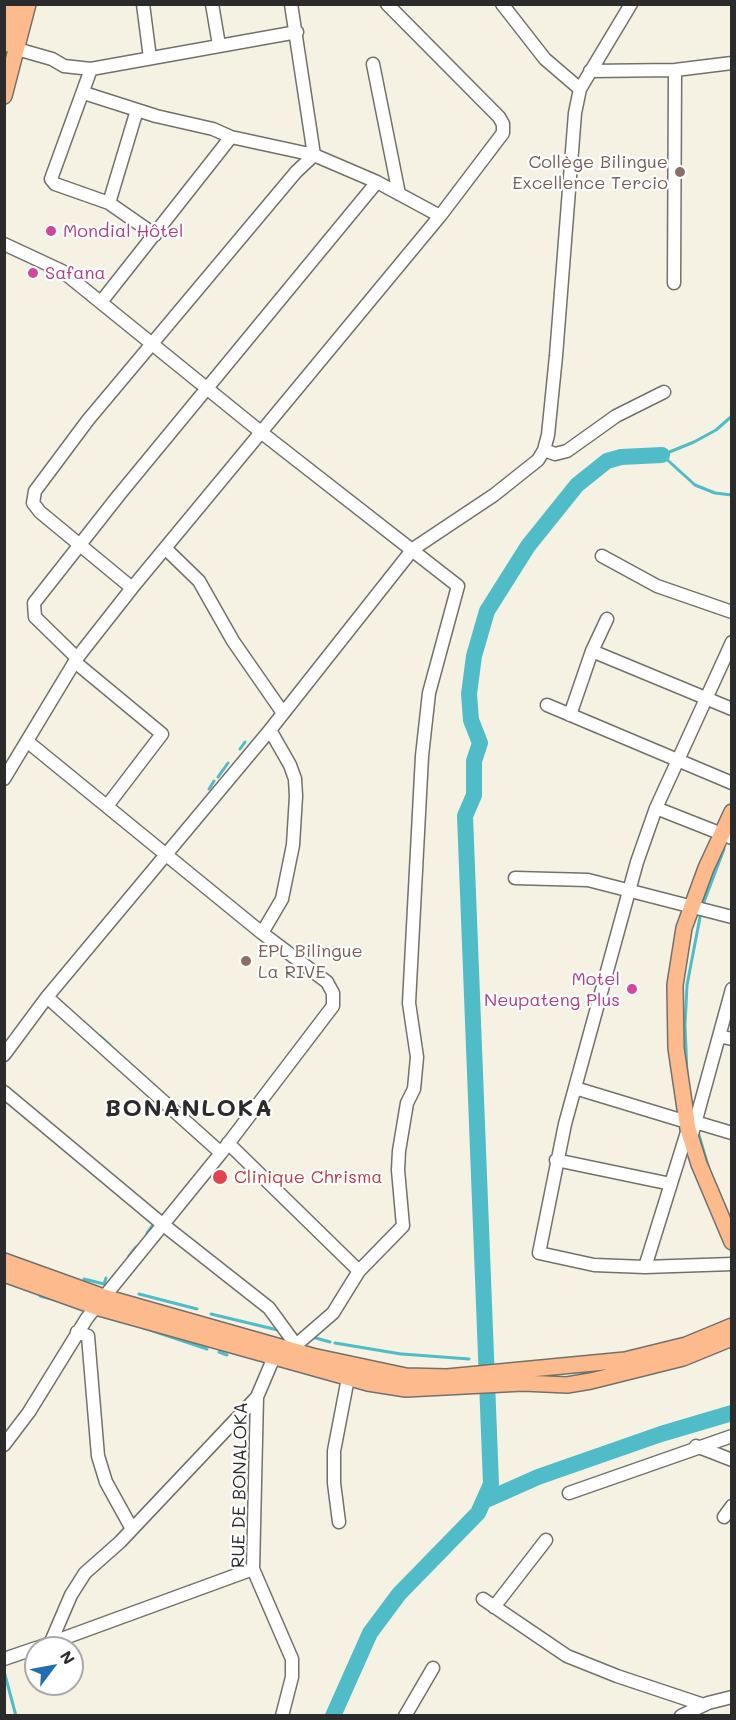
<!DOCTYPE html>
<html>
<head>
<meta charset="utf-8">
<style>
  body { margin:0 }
  #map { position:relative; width:736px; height:1720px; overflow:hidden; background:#f5f2e3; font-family:Mali,sans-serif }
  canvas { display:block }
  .frame { position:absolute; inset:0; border:6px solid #2b2b2b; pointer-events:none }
  .north { position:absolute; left:24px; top:1636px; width:60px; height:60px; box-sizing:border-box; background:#fff; border:2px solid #aaa; border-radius:50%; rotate:58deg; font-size:16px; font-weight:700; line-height:24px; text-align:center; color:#2b2b2b }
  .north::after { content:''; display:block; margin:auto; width:21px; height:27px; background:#1f6fb2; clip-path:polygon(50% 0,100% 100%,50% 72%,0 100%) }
</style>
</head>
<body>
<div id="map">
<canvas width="736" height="1720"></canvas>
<div class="frame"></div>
<div class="north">N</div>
</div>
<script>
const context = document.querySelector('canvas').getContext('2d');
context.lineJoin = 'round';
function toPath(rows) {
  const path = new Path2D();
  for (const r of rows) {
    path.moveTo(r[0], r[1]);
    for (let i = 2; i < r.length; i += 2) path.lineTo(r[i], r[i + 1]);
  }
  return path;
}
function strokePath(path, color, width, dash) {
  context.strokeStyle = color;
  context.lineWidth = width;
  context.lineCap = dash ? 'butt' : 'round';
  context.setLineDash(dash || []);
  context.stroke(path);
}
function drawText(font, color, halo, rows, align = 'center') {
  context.font = font + ' Mali,sans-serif';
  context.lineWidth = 4.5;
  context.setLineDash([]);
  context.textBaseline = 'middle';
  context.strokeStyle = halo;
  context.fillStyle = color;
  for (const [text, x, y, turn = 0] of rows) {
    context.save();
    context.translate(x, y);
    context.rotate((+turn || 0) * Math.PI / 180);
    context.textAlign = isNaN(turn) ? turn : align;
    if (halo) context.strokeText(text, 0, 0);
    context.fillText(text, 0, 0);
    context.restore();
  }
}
strokePath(toPath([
  [662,455,695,485,715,493,732,495],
  [662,455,694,442,716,430,732,416],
  [240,749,245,742],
  [218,777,228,763],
  [209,789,214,781],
  [702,907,724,849],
  [100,1036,110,1045],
  [687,1075,685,1025,687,985,701,912],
  [698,1132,709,1169],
  [728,1214,732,1221],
  [147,1233,152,1226],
  [129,1256,136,1247],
  [84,1279,104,1284,106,1278],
  [139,1294,197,1309],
  [40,1296,59,1301],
  [211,1314,282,1331],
  [144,1328,207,1349],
  [312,1337,330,1342],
  [335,1343,401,1354],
  [219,1352,227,1355],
  [402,1354,469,1359],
  [4,1671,16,1716]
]), '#4fbcc8', 3);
strokePath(toPath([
  [484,1501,538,1477,661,1434,732,1413],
  [333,1716,370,1633,399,1594,478,1513,491,1484,465,816,474,795,474,761,480,743,471,720,469,694,474,656,487,611,528,546,577,485,607,461,621,457,662,455]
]), '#4fbcc8', 16);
const minor = toPath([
  [143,4,150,58],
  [212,4,219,45],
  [502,4,545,59,580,89],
  [17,49,52,59,64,66,91,69,297,32],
  [373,64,399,194],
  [91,69,51,179,55,184,109,203,155,235],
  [590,71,675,70,732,63],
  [84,93,156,116,213,129,231,137,314,155,377,182,440,216],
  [109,203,137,110],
  [4,244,62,271,262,433,458,586,429,693,422,756,409,1003,417,1057,414,1089,407,1103,399,1151,398,1170,403,1226,359,1271,333,1313,296,1345,291,1357],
  [674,283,675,70],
  [101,302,231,137],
  [544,450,555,454,567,451,616,416,664,392],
  [166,549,199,581,233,641,283,713],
  [602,556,657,586,732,612],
  [132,588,40,512,33,503,35,491,88,420,296,172,314,155,291,4],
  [732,642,656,808,637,862,565,1124,539,1253,594,1265,645,1267,732,1264],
  [592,651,732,709],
  [77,658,35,617,34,603,119,495,377,182],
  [75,662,162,734,107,806],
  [547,705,732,783],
  [570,715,592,651,607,619],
  [4,779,77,658,132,588,440,216,503,133,503,124,499,117,387,4],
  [656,808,732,838],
  [515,878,588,880,732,917],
  [262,933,282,899,293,845,296,796,295,779,290,765,270,730],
  [47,997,221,1153],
  [719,1036,732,1039],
  [4,1055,47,997,270,730,413,549,494,495,538,460,544,450,548,435,556,356,575,113,580,89,631,4],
  [575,1088,687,1122],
  [4,1092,161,1223,269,1308,296,1345],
  [695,1122,732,1133],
  [691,1138,732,989],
  [228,1143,359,1271],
  [556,1160,671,1184],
  [645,1267,688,1129],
  [77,1332,88,1336,98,1456,106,1482,132,1529],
  [274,1357,257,1397,253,1569,292,1659,292,1677,282,1716],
  [4,1445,29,1412,87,1318,221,1153,333,1006,333,993,327,982,262,933,28,742],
  [696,1446,732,1460],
  [569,1493,732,1436],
  [724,1517,732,1506],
  [339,1522,334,1483,334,1451,348,1378],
  [483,1599,567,1656,617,1676,704,1705],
  [494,1607,546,1540],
  [50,1644,71,1595,85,1573,120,1542,257,1397],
  [37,1648,253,1569],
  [4,1659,36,1648],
  [405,1716,433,1668],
  [681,1716,708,1703,732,1697]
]);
const major = toPath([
  [4,96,28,4],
  [732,812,706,868,684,928,675,985,676,1048,688,1129,699,1164,732,1242],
  [4,1261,104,1297,312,1356,406,1376,447,1377,625,1360,686,1345,732,1326],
  [4,1274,96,1307,368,1383,406,1389,523,1383,567,1385,591,1381,683,1358,732,1338]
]);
const highway = toPath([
  [4,44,14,4]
]);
strokePath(minor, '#72716b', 15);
strokePath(major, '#72716b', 18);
strokePath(highway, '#72716b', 20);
strokePath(minor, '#fff', 12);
strokePath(major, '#fcba8d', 15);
strokePath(highway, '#fcba8d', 16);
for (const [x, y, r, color] of [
  [680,172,6,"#8d6e63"],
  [51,231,6,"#d1479c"],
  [33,273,6,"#d1479c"],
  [246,961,6,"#8d6e63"],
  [632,989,6,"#d1479c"],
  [220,1177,8,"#e0444e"]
]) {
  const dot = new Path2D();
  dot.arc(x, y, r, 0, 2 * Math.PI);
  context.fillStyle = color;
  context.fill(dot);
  strokePath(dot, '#fff', 2);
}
drawText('18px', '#785e54', '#fff', [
  ["Collège Bilingue",668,162],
  ["Excellence Tercio",668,183],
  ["EPL Bilingue",258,951,"left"],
  ["La RIVE",258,972,"left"]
], 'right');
drawText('18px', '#b23c85', '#fff', [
  ["Mondial Hôtel",63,231],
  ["Safana",45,273],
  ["Motel",620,979,"right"],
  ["Neupateng Plus",620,1000,"right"]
], 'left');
drawText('18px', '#be3a42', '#fff', [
  ["Clinique Chrisma",234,1177]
], 'left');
drawText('18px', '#2b2b2b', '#fff', [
  ["RUE DE BONALOKA",240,1485,-89]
]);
context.letterSpacing = '1.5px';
drawText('bold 24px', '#2b2b2b', '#fff', [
  ["BONANLOKA",189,1109]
]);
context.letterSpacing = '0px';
</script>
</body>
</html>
